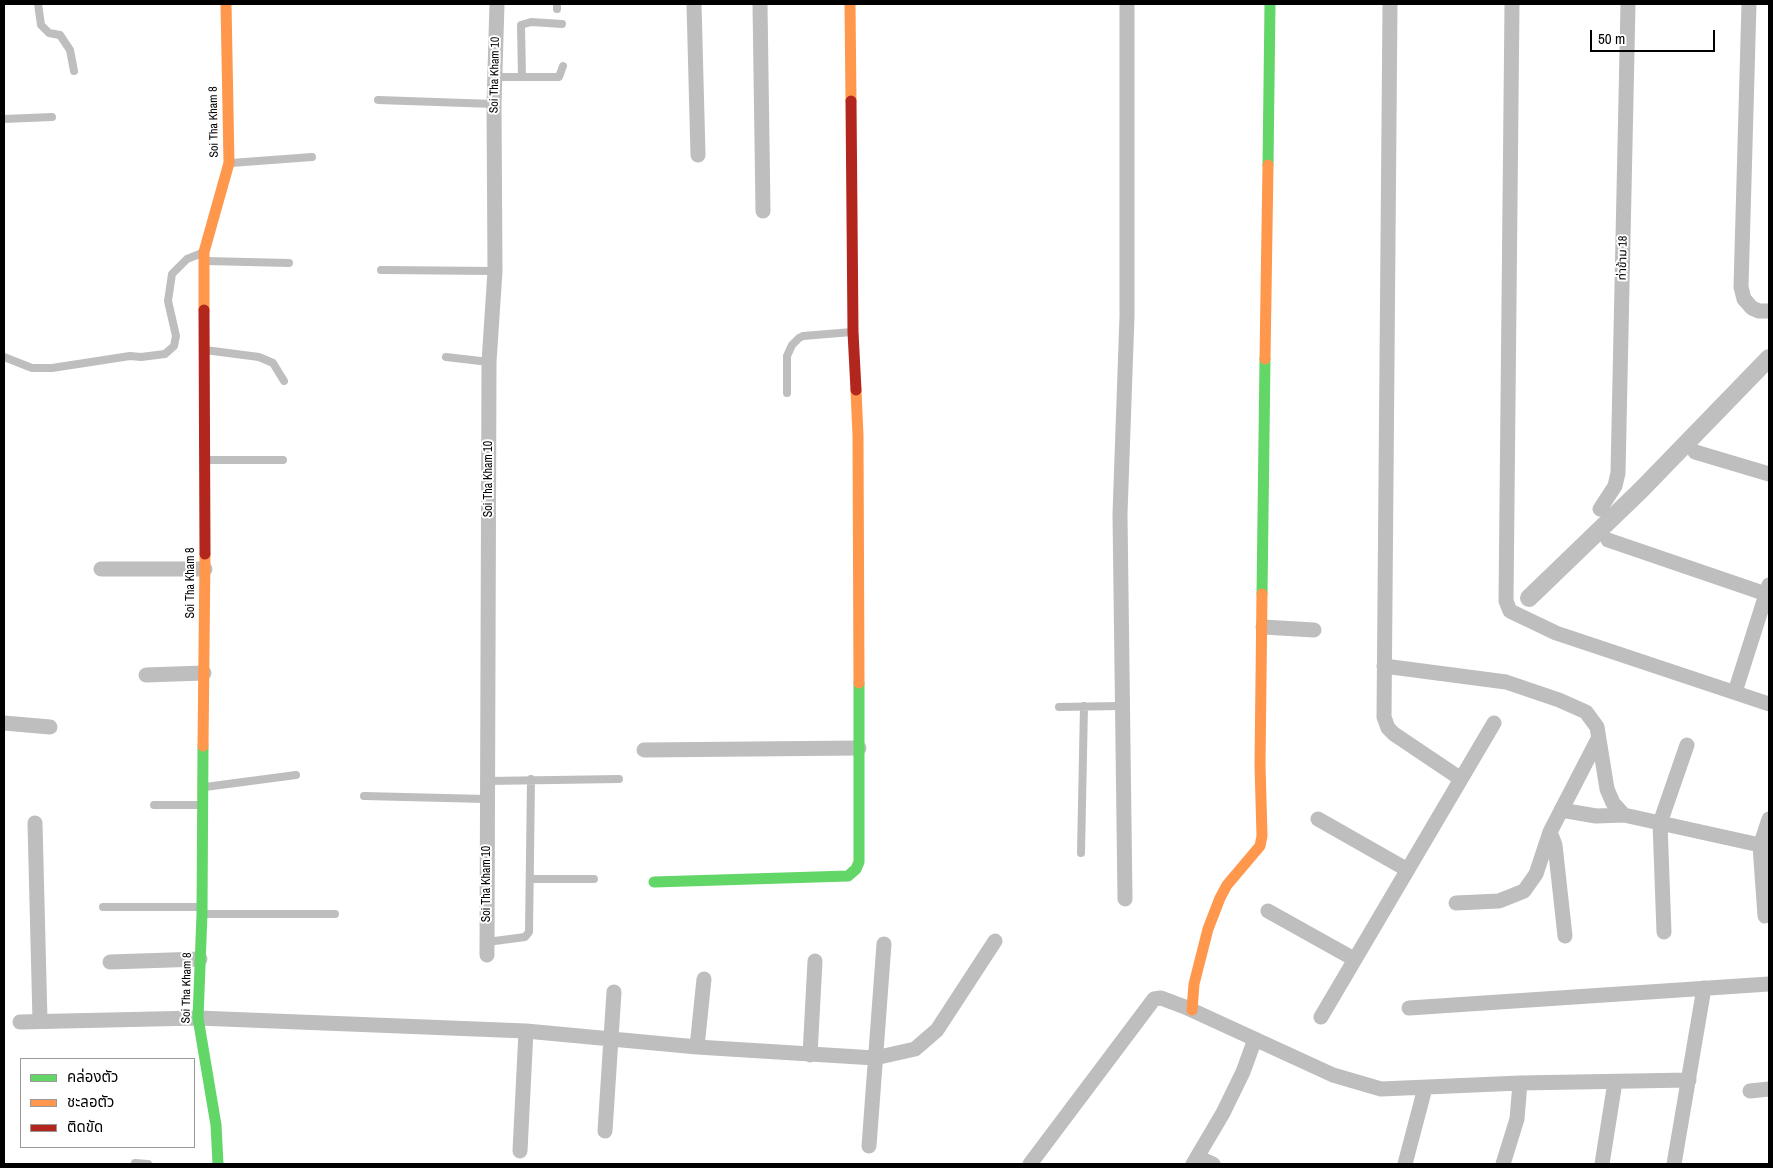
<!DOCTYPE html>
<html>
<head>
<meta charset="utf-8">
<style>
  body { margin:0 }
  #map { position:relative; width:1773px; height:1168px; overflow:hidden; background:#fff; font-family:"Archivo Narrow","Noto Sans Thai",sans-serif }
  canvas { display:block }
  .frame { position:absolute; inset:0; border:5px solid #000; pointer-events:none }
  .legend { position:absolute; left:20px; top:1058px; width:175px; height:90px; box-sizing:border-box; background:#fff; border:1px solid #999; margin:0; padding:6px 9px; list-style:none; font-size:15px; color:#000 }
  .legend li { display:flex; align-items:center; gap:10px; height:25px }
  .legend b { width:25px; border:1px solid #999 }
  .scale { position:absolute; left:1590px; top:30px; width:125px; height:22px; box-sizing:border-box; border:2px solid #000; border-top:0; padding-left:6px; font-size:15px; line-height:18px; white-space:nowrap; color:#000; -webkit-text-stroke:4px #fff; paint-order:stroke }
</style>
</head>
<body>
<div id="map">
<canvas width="1773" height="1168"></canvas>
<div class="frame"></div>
<ul class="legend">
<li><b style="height:6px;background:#63d668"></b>คล่องตัว</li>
<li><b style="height:6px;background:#ff974d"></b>ชะลอตัว</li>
<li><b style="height:6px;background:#b3261e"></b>ติดขัด</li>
</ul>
<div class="scale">50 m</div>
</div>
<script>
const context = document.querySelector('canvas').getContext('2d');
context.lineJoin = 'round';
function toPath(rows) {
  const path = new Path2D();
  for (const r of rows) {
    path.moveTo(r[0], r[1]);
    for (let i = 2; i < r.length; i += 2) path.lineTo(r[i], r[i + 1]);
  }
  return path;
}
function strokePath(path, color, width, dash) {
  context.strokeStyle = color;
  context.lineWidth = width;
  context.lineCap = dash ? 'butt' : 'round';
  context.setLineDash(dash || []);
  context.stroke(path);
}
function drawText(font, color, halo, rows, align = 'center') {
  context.font = font + ' "Archivo Narrow","Noto Sans Thai",sans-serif';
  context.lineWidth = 4;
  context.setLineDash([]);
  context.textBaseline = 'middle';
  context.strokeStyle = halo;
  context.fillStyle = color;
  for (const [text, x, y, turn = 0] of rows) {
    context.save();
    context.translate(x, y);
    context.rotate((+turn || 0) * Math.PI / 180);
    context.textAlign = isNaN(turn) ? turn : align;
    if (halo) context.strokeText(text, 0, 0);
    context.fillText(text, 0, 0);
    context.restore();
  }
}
strokePath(toPath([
  [1529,598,1641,490,1769,358]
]), '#bfbfbf', 18);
strokePath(toPath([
  [38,4,41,25,49,33,60,35,70,50,74,71],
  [557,9,557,4],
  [496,77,559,77,563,66],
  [522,77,521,25,531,22,562,24],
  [378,100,494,104],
  [4,119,52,117],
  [231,163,312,157],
  [206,261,289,263],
  [381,270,495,271],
  [205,350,259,357,273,363,284,381],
  [4,357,32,368,52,368,130,356,141,357,165,354,174,346,176,336,168,301,172,274,187,259,202,253],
  [446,357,489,362],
  [787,393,787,356,792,345,799,338,803,336,852,332],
  [207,460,283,460],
  [1059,707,1121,706],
  [487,781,619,779],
  [205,787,296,775],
  [364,796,486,799],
  [154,805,202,805],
  [1081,853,1084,706],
  [530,879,594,879],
  [103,907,201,907],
  [204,914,335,914],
  [487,942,525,937,529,932,531,779],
  [135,1163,148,1164]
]), '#bebebe', 8);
strokePath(toPath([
  [694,4,698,155],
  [760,4,763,211],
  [1390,4,1384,717,1388,728,1394,734,1461,779],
  [1512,4,1506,601,1510,611,1556,633,1769,704],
  [1749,4,1741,287,1744,299,1752,308,1759,311,1769,311],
  [1695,452,1769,474],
  [1600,509,1615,486,1618,473,1628,4],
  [1608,540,1766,594],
  [101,569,205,569],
  [1263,627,1314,630],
  [1384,666,1506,682,1559,700,1586,712,1597,727,1607,789,1613,803,1624,815],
  [146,675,204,673],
  [1735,692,1769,585],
  [4,723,50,727],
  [644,750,859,748],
  [1561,810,1596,816,1624,815,1769,847],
  [1318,819,1406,869],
  [35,823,40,1021],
  [1125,899,1120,514,1127,316,1127,4],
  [1456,903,1499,901,1524,891,1536,874,1550,832],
  [1268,911,1354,959],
  [1765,916,1760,846,1769,819],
  [1664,932,1660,823,1687,745],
  [1565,936,1555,845,1550,832,1598,739],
  [487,955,489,362,495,271,494,104,497,4],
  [110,962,200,959],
  [1409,1008,1769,984],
  [1321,1017,1494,723],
  [20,1022,198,1018,526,1031,697,1047,875,1058,915,1049,937,1030,995,941],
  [697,1047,704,979],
  [810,1055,815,961],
  [1750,1091,1769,1089],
  [605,1131,614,992],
  [869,1146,884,944],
  [520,1151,526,1031],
  [1197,1157,1213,1164],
  [1030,1164,1154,999,1161,998,1185,1007,1333,1075,1381,1089,1520,1083,1689,1080],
  [1193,1164,1223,1113,1243,1072,1255,1039],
  [1405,1164,1425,1088],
  [1503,1164,1517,1119,1520,1083],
  [1602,1164,1615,1082],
  [1674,1164,1704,988]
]), '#bebebe', 15);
strokePath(toPath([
  [1268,165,1270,4],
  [1262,594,1265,359],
  [203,746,202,914,198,1018,216,1125,218,1164],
  [654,882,848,876,856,869,859,862,859,683]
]), '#63d668', 11);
strokePath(toPath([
  [850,4,851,101],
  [204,310,204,252,229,163,226,4],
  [1265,359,1268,165],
  [856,390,858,436,859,683],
  [203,746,205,554],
  [1192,1010,1194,984,1208,929,1220,898,1227,885,1260,846,1262,836,1260,765,1262,594]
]), '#ff974d', 11);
strokePath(toPath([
  [851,101,853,332,856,390],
  [204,310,205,554]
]), '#b3261e', 11);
drawText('12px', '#000', '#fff', [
  ["Soi Tha Kham 10",495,75,-89],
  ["Soi Tha Kham 8",214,122,-91],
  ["ท่าข้าม 18",1623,258,-89],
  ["Soi Tha Kham 10",489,479,-90],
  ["Soi Tha Kham 8",191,583,-90],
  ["Soi Tha Kham 10",487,884,-90],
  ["Soi Tha Kham 8",187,988,-89]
]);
</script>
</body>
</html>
